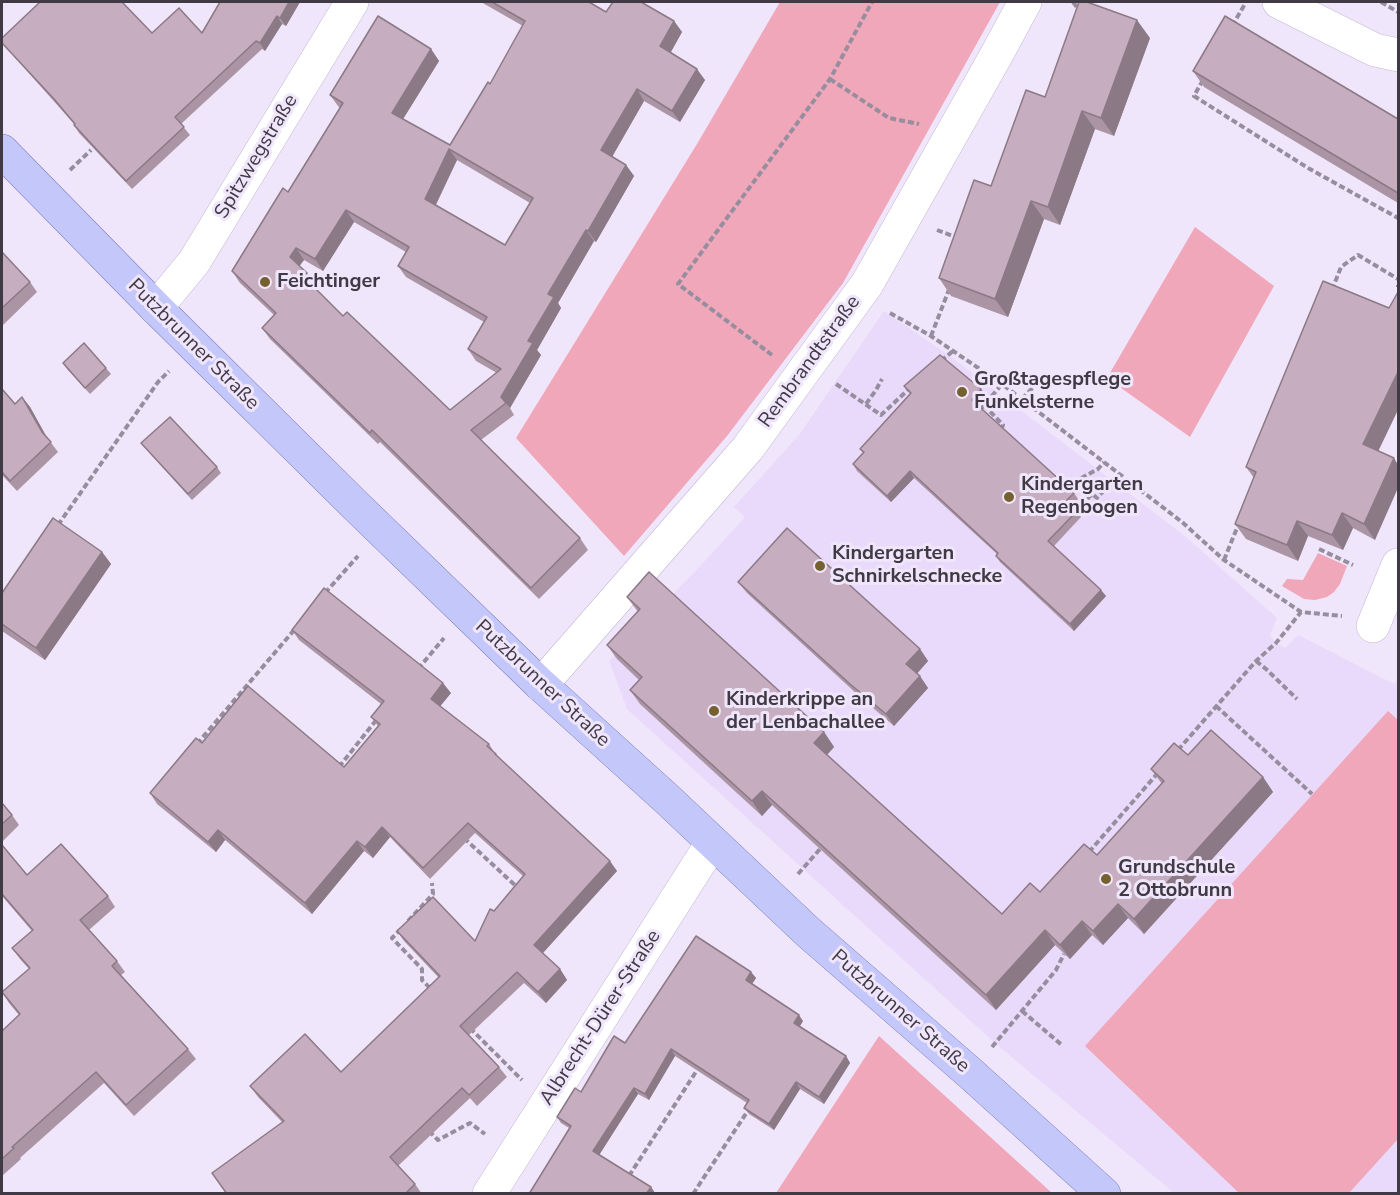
<!DOCTYPE html>
<html>
<head>
<meta charset="utf-8">
<style>
  body { margin:0 }
  #map { position:relative; width:1400px; height:1195px; overflow:hidden; background:#f0e6fb; font-family:"Nunito Sans",sans-serif }
  canvas { display:block }
  .frame { position:absolute; inset:0; border:3px solid #403a45; pointer-events:none }
</style>
</head>
<body>
<div id="map">
<canvas width="1400" height="1195"></canvas>
<div class="frame"></div>
</div>
<script>
const context = document.querySelector('canvas').getContext('2d');
context.lineJoin = 'round';
function fill(path, color) {
  context.fillStyle = color;
  context.fill(path, 'evenodd');
}
function toPath(rows) {
  const path = new Path2D();
  for (const r of rows) {
    path.moveTo(r[0], r[1]);
    for (let i = 2; i < r.length; i += 2) path.lineTo(r[i], r[i + 1]);
  }
  return path;
}
function strokePath(path, color, width, dash) {
  context.strokeStyle = color;
  context.lineWidth = width;
  context.lineCap = dash ? 'butt' : 'round';
  context.setLineDash(dash || []);
  context.stroke(path);
}
function drawText(font, color, halo, rows, align = 'center') {
  context.font = font + ' "Nunito Sans",sans-serif';
  context.lineWidth = 6;
  context.setLineDash([]);
  context.textBaseline = 'middle';
  context.strokeStyle = halo;
  context.fillStyle = color;
  for (const [text, x, y, turn = 0] of rows) {
    context.save();
    context.translate(x, y);
    context.rotate((+turn || 0) * Math.PI / 180);
    context.textAlign = isNaN(turn) ? turn : align;
    if (halo) context.strokeText(text, 0, 0);
    context.fillText(text, 0, 0);
    context.restore();
  }
}
fill(toPath([
  [884,311,950,356,1186,537,1277,618,1270,635,1276,643,1285,648,1298,635,1394,684,1398,679,1398,1193,1174,1193,995,1043,627,709,609,661,703,563,745,517,734,507,799,435]
]), '#e9d9fa');
fill(toPath([
  [780,2,1000,2,843,283,727,436,624,556,516,438,697,144],
  [1195,227,1274,286,1190,437,1107,378],
  [1318,553,1347,566,1340,584,1334,592,1327,597,1315,600,1304,599,1282,586,1287,579,1303,580],
  [1388,711,1398,720,1398,1139,1349,1193,1239,1193,1085,1046],
  [879,1036,1052,1193,776,1193]
]), '#f0a7b9');
const minor = toPath([
  [1279,2,1375,50,1398,55],
  [156,308,194,262,352,2],
  [1373,626,1398,565],
  [541,685,748,448,867,284,997,54,1025,2],
  [489,1194,712,843]
]);
const major = toPath([
  [2,151,156,308,356,506,541,685,667,799,808,932,970,1073,1104,1194]
]);
strokePath(minor, '#c4b7d1', 34);
strokePath(major, '#7b7db8', 34);
strokePath(toPath([
  [1073,2,1079,10],
  [1381,2,1398,12],
  [1232,26,1245,4],
  [830,79,889,118,919,124],
  [1203,80,1194,96,1308,168,1398,218],
  [70,170,91,150],
  [937,230,958,238],
  [1398,285,1398,287],
  [1332,290,1341,267,1358,255,1398,279],
  [890,313,931,336,1002,384,1182,522,1224,560,1301,612,1342,616],
  [931,336,950,287],
  [772,355,678,284,830,79,872,2],
  [941,361,953,351],
  [836,384,881,415,910,388],
  [1022,399,1040,380],
  [866,404,876,390,882,379],
  [984,405,1003,425,1001,429],
  [980,410,1002,384],
  [1066,488,1074,482,1098,469,1104,462],
  [1075,512,1092,494,1097,498,1119,474],
  [58,525,158,382,169,371],
  [1319,549,1353,565],
  [1224,560,1239,523],
  [325,593,358,556],
  [1256,661,1266,669,1297,699],
  [418,669,444,638],
  [1216,706,1312,794],
  [197,744,295,629],
  [1178,750,1256,661,1276,643,1301,612],
  [339,767,377,719],
  [464,838,518,888],
  [1089,852,1157,774],
  [798,874,820,849],
  [408,921,433,894,432,883],
  [401,929,392,938,422,969,422,980,431,989],
  [1022,1011,1063,1046],
  [470,1028,522,1080],
  [992,1047,1056,970,1064,954],
  [429,1131,438,1140,470,1123,485,1134],
  [629,1176,699,1067],
  [693,1194,749,1109]
]), '#968e9e', 4, [6, 3]);
strokePath(minor, '#fff', 33);
strokePath(major, '#c3c7fa', 33);
fill(toPath([
  [300,2,286,26,282,24,265,51,262,49,181,124,190,135,132,189,79,133,74,125,74,124,59,107,2,43,2,38,152,33,202,33],
  [481,2,589,2,606,12,674,21,682,32,671,52,705,80,680,122,644,101,612,157,626,165,634,176,596,242,594,241,558,303,561,308,537,350,541,355,510,408,514,415,481,440,580,538,588,550,539,599,380,442,378,444,270,339,262,328,274,315,240,283,232,271,288,192,340,108,338,106,330,95,431,49,439,61,403,119,450,145,490,84,523,26],
  [457,160,530,203,505,245,436,205],
  [354,222,406,252,398,266,406,277,484,322,468,349,476,361,497,373,450,410,343,316,313,286,315,284,299,266,304,260,323,271],
  [1150,38,1114,136,1095,129,1060,225,1044,219,1008,317,951,296,939,278,991,186,1045,97],
  [1193,71,1398,119,1398,203,1204,87],
  [2,252,30,282,37,292,2,326],
  [63,363,106,368,111,374,90,394,67,369],
  [904,386,986,395,977,405,1074,493,1078,499,1072,506,1077,511,1081,517,1054,546,1106,596,1074,631,1000,562,996,556,997,554,914,478,891,502,857,471,853,464,863,453,860,449,910,394],
  [2,389,15,404,22,397,30,407,46,436,58,452,17,491,2,475],
  [141,443,217,467,221,473,192,500,146,449],
  [1378,451,1375,540,1353,528,1343,550,1308,536,1298,561,1246,539,1235,524,1254,478,1246,467],
  [102,552,111,564,45,660,2,631,2,593],
  [738,582,920,649,928,661,917,673,928,688,894,726,858,695,747,593],
  [627,597,824,732,834,747,827,755,1002,914,1040,892,1097,855,1162,784,1151,769,1188,755,1263,777,1273,792,1144,934,1128,918,1103,945,1092,935,1070,959,1055,945,996,1010,772,805,762,816,640,704,630,690,639,680,617,659,607,645,638,612],
  [292,630,451,693,440,706,489,744,498,758,617,871,543,953,560,969,567,980,546,1003,524,983,469,1035,499,1067,507,1077,477,1106,470,1098,398,1166,415,1184,422,1194,227,1194,282,1122,258,1097,250,1086,341,1072,439,978,404,941,397,931,475,941,494,911,523,876,475,833,430,879,390,837,373,858,364,851,312,914,225,840,216,852,157,804,150,793,202,743,344,767,378,726,371,717,381,704,299,640],
  [2,803,12,815,19,825,2,842],
  [2,845,27,875,108,896,115,907,89,930,117,961,125,972,121,975,188,1049,196,1059,134,1116,104,1083,20,1158,21,1159,2,1176,2,1031,19,1015,9,1003,2,992,29,969,20,959,12,948,32,931,2,896],
  [751,972,756,978,752,984,803,1021,800,1026,846,1056,850,1063,824,1104,800,1089,774,1130,749,1114,744,1108,747,1103,675,1056,649,1100,638,1094,599,1154,651,1187,655,1193,529,1194,569,1128,561,1123,557,1117,581,1092,625,1043]
]), '#ab95a5');
fill(toPath([
  [289,2,300,2,286,26,280,18],
  [277,16,282,24,265,51,260,43],
  [1137,20,1150,38,1114,136,1101,118],
  [674,21,682,32,668,57,660,46],
  [431,49,439,61,400,124,392,113],
  [697,69,705,80,680,122,672,111],
  [637,89,644,101,609,162,601,150],
  [1082,111,1095,129,1060,225,1048,207],
  [449,149,457,160,433,210,425,199],
  [626,165,634,176,596,242,588,231],
  [1031,201,1044,219,1008,317,995,299],
  [346,210,354,222,323,271,315,259],
  [586,230,594,241,558,303,561,308,537,350,541,355,510,408,501,397,548,294],
  [296,248,304,260,298,268,290,257],
  [307,273,315,284,312,289,304,277],
  [1398,372,1398,410,1374,460,1363,444],
  [981,389,986,395,976,406,972,400],
  [22,397,30,407,50,443,42,432],
  [1394,458,1398,465,1398,488,1375,540,1364,524],
  [910,471,914,478,891,502,887,496],
  [1342,513,1353,528,1343,550,1332,535],
  [1297,521,1308,536,1298,561,1287,545],
  [102,552,111,564,45,660,36,648],
  [1101,590,1106,596,1074,631,1070,624],
  [920,649,928,661,915,676,906,664],
  [920,676,928,688,894,726,886,714],
  [443,683,451,693,438,709,431,699],
  [824,732,834,747,824,758,814,743],
  [1263,777,1273,792,1144,934,1134,919],
  [762,791,772,805,762,816,752,801],
  [382,827,390,837,373,858,365,847],
  [218,830,225,840,216,852,208,842],
  [357,841,364,851,312,914,305,903],
  [610,861,617,871,541,955,534,945],
  [1118,904,1128,918,1103,945,1093,931],
  [1082,921,1092,935,1070,959,1060,945],
  [1045,930,1055,945,996,1010,986,995],
  [560,969,567,980,546,1003,538,992],
  [751,972,756,978,750,987,746,980],
  [799,1015,803,1021,798,1029,794,1023],
  [671,1049,675,1056,649,1100,645,1094],
  [846,1056,850,1063,824,1104,819,1097],
  [796,1082,800,1089,774,1130,769,1124],
  [634,1088,638,1094,598,1157,593,1151],
  [651,1187,655,1193,646,1194]
]), '#8b7986');
const building = toPath([
  [40,2,122,2,152,33,179,8,202,33,220,2,289,2,280,18,277,16,260,43,256,41,175,117,184,127,126,181,74,125,75,124,54,99,2,43,2,38,40,2],
  [492,2,589,2,606,12,613,2,641,2,674,21,660,46,697,69,672,111,637,89,601,150,626,165,588,231,586,230,548,294,554,297,528,341,533,343,501,397,506,403,471,430,580,538,531,588,372,430,370,433,262,328,276,313,232,271,283,188,288,192,343,103,330,95,378,16,431,49,392,113,450,145,488,82,490,84,525,21,492,2],
  [449,149,533,198,505,245,425,199,449,149],
  [346,210,409,247,398,266,487,317,468,349,501,369,450,410,347,312,343,316,304,277,307,273,290,257,296,248,315,259,346,210],
  [1079,2,1087,2,1137,20,1101,118,1082,111,1048,207,1031,201,995,299,939,278,974,180,991,186,1026,90,1045,97,1079,2],
  [1225,16,1398,119,1398,193,1193,71,1225,16],
  [2,252,30,282,2,308,2,252],
  [1323,281,1389,308,1398,292,1398,372,1363,444,1394,458,1364,524,1342,513,1332,535,1297,521,1287,545,1235,524,1256,472,1246,467,1323,281],
  [84,343,106,368,85,388,63,363,84,343],
  [940,355,981,389,972,400,1074,493,1066,501,1077,511,1048,541,1101,590,1070,624,996,556,998,553,910,471,887,496,853,464,864,452,860,449,911,393,904,386,940,355],
  [2,389,15,404,22,397,42,432,51,442,10,481,2,472,2,389],
  [170,417,217,467,188,494,141,443,170,417],
  [53,518,102,552,36,648,2,624,2,593,53,518],
  [787,528,920,649,906,664,920,676,886,714,850,684,738,582,787,528],
  [649,572,824,732,814,743,1002,914,1030,883,1040,892,1084,844,1097,855,1164,781,1151,769,1174,743,1188,755,1211,730,1263,777,1134,919,1118,904,1093,931,1082,921,1060,945,1045,930,986,995,762,791,752,801,630,690,642,677,607,645,640,609,627,597,649,572],
  [324,588,443,683,431,699,489,744,487,746,496,754,495,754,610,861,534,945,560,969,538,992,517,972,460,1026,499,1067,469,1095,462,1088,390,1157,415,1184,405,1194,227,1194,212,1173,284,1121,250,1086,305,1034,341,1072,440,976,397,931,433,897,475,941,490,909,494,911,525,874,468,823,423,868,382,827,365,847,357,841,305,903,218,830,208,842,150,793,196,738,202,743,248,686,344,767,380,724,371,717,384,701,292,630,324,588],
  [2,803,12,815,2,824,2,803],
  [61,844,108,896,80,920,117,961,112,966,188,1049,126,1105,96,1072,12,1147,14,1148,2,1159,2,1031,20,1014,2,992,30,968,12,948,33,930,2,894,2,845,27,875,61,844],
  [696,936,751,972,746,980,799,1015,794,1023,846,1056,819,1097,796,1082,769,1124,744,1108,749,1100,671,1049,645,1094,634,1088,593,1151,651,1187,646,1194,529,1194,571,1126,557,1117,575,1088,581,1092,614,1036,625,1043,696,936]
]);
fill(building, '#c7adc0');
strokePath(building, '#8b7986', 1.5);
for (const [x, y, r, color] of [
  [265,282,6,"#75602f"],
  [962,392,6,"#75602f"],
  [1009,497,6,"#75602f"],
  [820,566,6,"#75602f"],
  [714,711,6,"#75602f"],
  [1106,879,6,"#75602f"]
]) {
  const dot = new Path2D();
  dot.arc(x, y, r, 0, 2 * Math.PI);
  context.fillStyle = color;
  context.fill(dot);
  strokePath(dot, '#f0e6fb', 2);
}
drawText('20px', '#403a45', '#f0e6fb', [
  ["Spitzwegstraße",257,157,-59],
  ["Putzbrunner Straße",193,345,45],
  ["Rembrandtstraße",810,362,-54],
  ["Putzbrunner Straße",542,684,43],
  ["Putzbrunner Straße",900,1012,41],
  ["Albrecht-Dürer-Straße",601,1018,-57]
]);
drawText('bold 20px', '#403a45', '#f0e6fb', [
  ["Feichtinger",277,282],
  ["Großtagespflege",974,380],
  ["Funkelsterne",974,403],
  ["Kindergarten",1021,485],
  ["Regenbogen",1021,508],
  ["Kindergarten",832,554],
  ["Schnirkelschnecke",832,577],
  ["Kinderkrippe an",726,700],
  ["der Lenbachallee",726,723],
  ["Grundschule",1118,868],
  ["2 Ottobrunn",1118,891]
], 'left');
</script>
</body>
</html>
